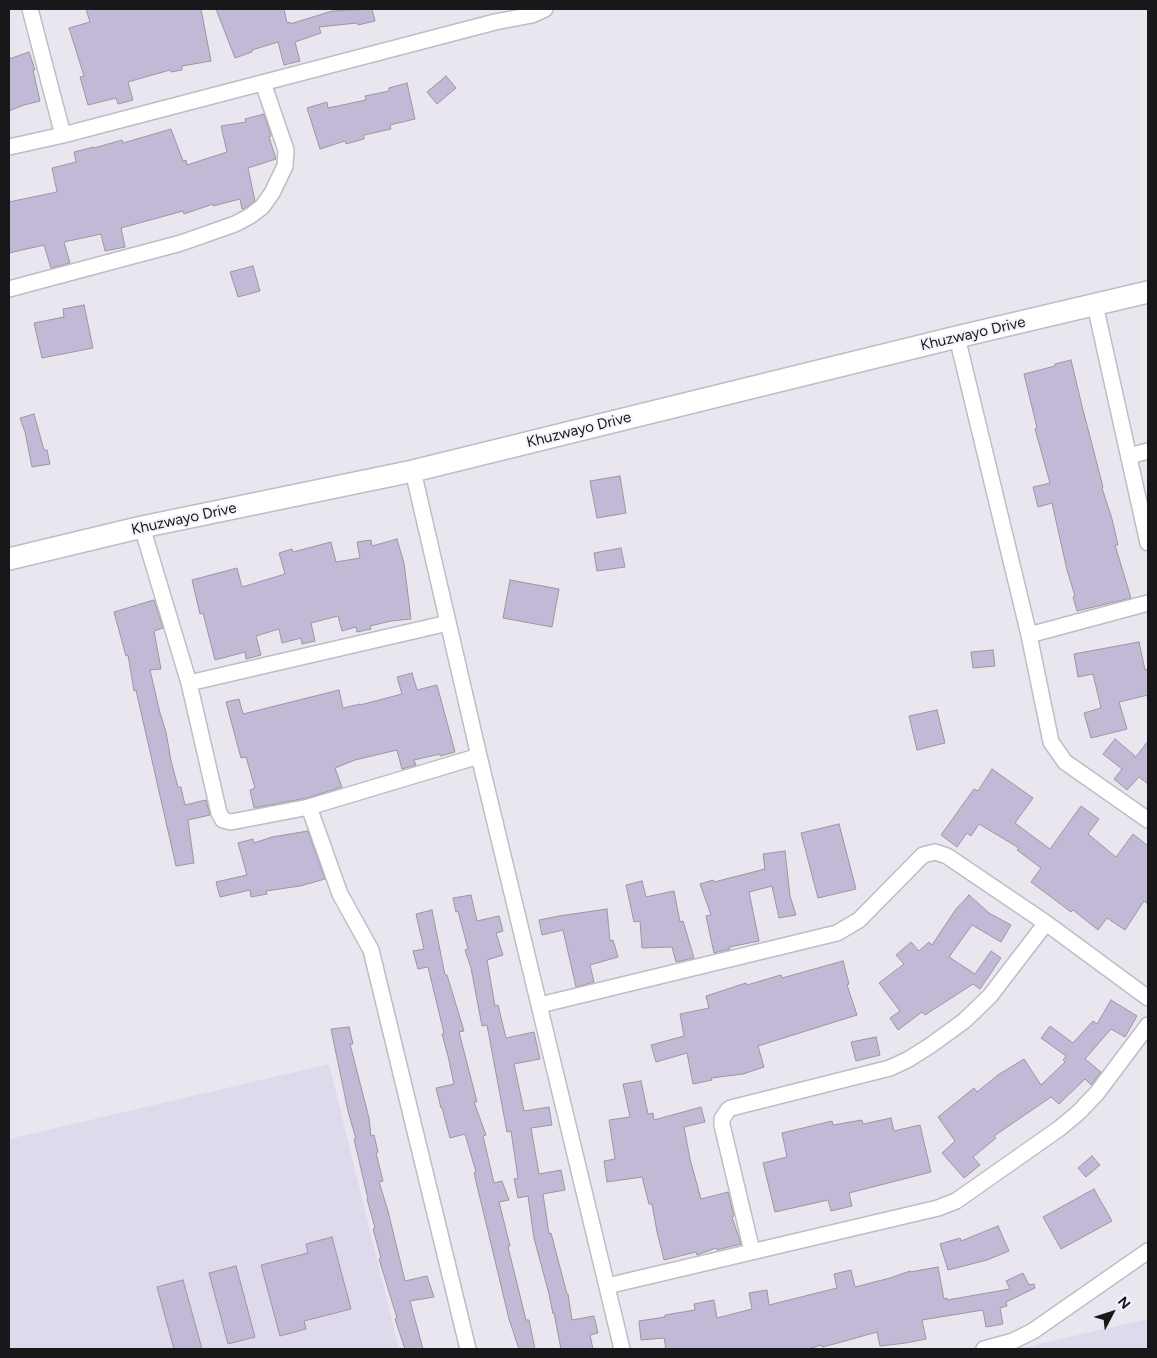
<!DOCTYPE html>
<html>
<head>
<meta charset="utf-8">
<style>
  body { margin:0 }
  #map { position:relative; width:1157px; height:1358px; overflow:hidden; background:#e9e6f0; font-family:Figtree,sans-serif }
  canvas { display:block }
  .frame { position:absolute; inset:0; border:10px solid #18171a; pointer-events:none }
  .north { position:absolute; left:1087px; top:1288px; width:50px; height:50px; -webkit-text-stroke:4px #f6f3fd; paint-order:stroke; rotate:50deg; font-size:14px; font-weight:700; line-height:20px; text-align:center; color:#18171a }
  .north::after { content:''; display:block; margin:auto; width:18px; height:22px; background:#18171a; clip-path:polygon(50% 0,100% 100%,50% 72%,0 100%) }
</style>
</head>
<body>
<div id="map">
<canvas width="1157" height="1358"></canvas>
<div class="frame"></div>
<div class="north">N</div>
</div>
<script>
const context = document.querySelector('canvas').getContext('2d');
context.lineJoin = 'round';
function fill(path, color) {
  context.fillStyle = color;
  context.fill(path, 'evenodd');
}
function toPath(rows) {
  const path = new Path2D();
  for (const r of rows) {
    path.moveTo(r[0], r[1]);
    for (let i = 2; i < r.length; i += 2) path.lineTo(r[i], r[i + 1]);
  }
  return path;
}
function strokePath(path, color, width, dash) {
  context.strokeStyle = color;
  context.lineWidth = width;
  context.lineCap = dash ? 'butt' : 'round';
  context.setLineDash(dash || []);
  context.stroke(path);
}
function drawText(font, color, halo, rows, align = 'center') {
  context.font = font + ' Figtree,sans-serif';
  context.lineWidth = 4;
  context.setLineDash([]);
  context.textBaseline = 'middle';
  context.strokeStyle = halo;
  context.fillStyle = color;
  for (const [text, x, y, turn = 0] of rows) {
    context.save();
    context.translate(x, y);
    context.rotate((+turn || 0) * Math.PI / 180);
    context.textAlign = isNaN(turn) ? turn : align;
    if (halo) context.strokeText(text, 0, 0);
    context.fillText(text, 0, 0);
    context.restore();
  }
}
fill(toPath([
  [329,1064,399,1349,9,1349,9,1139],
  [1148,1319,1148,1349,1019,1349,1042,1343]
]), '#dfdaeb');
const building = toPath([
  [86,9,201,9,211,61,182,66,182,70,171,72,170,70,128,82,133,100,118,104,116,98,88,105,80,77,84,76,69,28,90,22,86,9],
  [216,9,284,9,287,23,290,22,290,24,332,11,372,9,375,21,358,25,357,23,319,27,321,33,295,42,300,61,284,65,278,42,252,50,252,52,235,58,216,9],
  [29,52,35,70,33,70,40,101,24,105,9,111,9,59,29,52],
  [446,76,456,88,437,104,427,92,446,76],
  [407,83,415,119,390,125,391,129,364,135,364,139,346,144,345,141,320,149,307,108,327,102,328,108,366,100,365,96,389,91,389,88,407,83],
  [264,114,271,136,269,137,276,159,248,168,255,201,245,208,242,209,240,199,213,206,213,204,184,214,183,211,121,228,125,247,105,251,101,234,64,242,70,263,51,268,44,245,9,253,9,202,57,192,52,168,76,162,74,152,94,147,94,148,122,140,123,143,171,129,183,161,186,160,187,165,227,152,221,126,246,122,245,119,264,114],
  [253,266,260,291,238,297,230,272,253,266],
  [84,305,93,348,42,358,34,323,64,317,63,309,84,305],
  [1071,360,1082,406,1103,487,1102,488,1112,519,1118,545,1115,545,1131,598,1077,611,1073,597,1075,596,1067,570,1052,503,1038,507,1033,487,1050,483,1035,429,1037,428,1024,374,1055,366,1055,364,1071,360],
  [34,414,44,450,47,450,50,464,32,467,25,432,20,418,34,414],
  [620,476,626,513,597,518,590,481,620,476],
  [397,539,404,563,411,619,391,621,370,626,371,629,357,632,356,627,342,631,338,616,311,623,315,641,302,644,301,638,282,643,279,629,256,636,261,655,246,659,245,652,215,660,203,613,200,614,192,580,237,568,242,587,285,574,279,553,292,549,293,552,331,542,336,562,360,558,357,542,371,540,372,546,397,539],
  [621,548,625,567,597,571,594,553,621,548],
  [510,580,559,589,552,627,503,618,510,580],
  [154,600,163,628,154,631,161,669,150,670,160,713,166,732,171,761,178,787,181,787,185,805,206,800,210,815,188,820,194,863,176,866,136,690,134,691,128,655,126,656,114,612,154,600],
  [1139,642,1145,670,1148,669,1148,695,1119,702,1127,729,1091,738,1084,713,1101,708,1093,674,1078,677,1074,654,1139,642],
  [993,650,995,666,973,668,971,652,993,650],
  [412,673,417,690,437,685,455,752,440,756,440,754,414,760,416,765,402,769,397,750,355,760,335,768,342,787,307,798,254,808,250,790,255,788,246,757,241,758,226,702,239,699,243,714,339,690,343,708,360,704,360,705,402,694,397,677,412,673],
  [937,710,945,743,917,750,909,716,937,710],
  [1115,739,1134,755,1135,758,1148,741,1148,784,1139,777,1127,790,1114,779,1122,769,1103,754,1115,739],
  [992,769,1033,798,1015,823,1050,849,1081,806,1099,819,1088,834,1116,857,1133,834,1148,846,1148,904,1144,901,1125,930,1107,918,1098,930,1073,910,1071,912,1031,882,1041,868,1017,850,1019,848,979,824,971,836,967,833,957,847,941,835,974,789,978,791,992,769],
  [839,824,856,889,818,898,801,833,839,824],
  [308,831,325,879,300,886,266,891,267,894,251,897,250,890,220,897,216,882,247,875,238,843,253,839,254,843,272,837,308,831],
  [785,851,790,896,796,915,779,918,772,886,749,892,759,941,729,947,730,949,714,953,706,916,711,915,700,884,713,880,714,882,765,869,763,854,785,851],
  [642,881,646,897,674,891,680,922,683,921,694,958,676,962,672,947,642,948,640,921,634,922,626,885,642,881],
  [471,895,477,921,499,916,503,931,496,933,503,955,487,960,495,1006,498,1005,506,1038,534,1032,540,1059,514,1064,524,1111,549,1107,552,1125,531,1128,539,1174,561,1170,565,1190,543,1194,549,1234,551,1233,567,1294,568,1294,572,1320,594,1316,598,1333,590,1335,593,1349,561,1349,554,1313,553,1314,549,1294,534,1238,528,1196,518,1198,514,1179,518,1178,511,1131,507,1132,487,1025,482,1026,471,968,465,950,468,949,458,911,456,912,453,898,471,895],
  [969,895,989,913,1011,925,1001,942,972,925,949,957,975,974,991,951,1001,958,980,989,973,984,925,1015,922,1012,898,1030,890,1018,900,1011,879,983,904,964,896,955,911,942,919,951,929,942,932,945,956,909,969,895],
  [607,909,610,941,613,940,618,957,590,965,594,982,576,987,563,930,542,935,539,920,559,916,607,909],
  [432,910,445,975,447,975,464,1031,459,1032,477,1102,474,1102,486,1135,483,1136,494,1183,502,1181,509,1200,499,1202,510,1246,508,1247,526,1320,529,1320,535,1349,519,1349,509,1319,474,1173,476,1172,465,1134,450,1138,442,1108,441,1108,436,1088,454,1084,448,1056,442,1034,444,1033,428,967,418,969,413,951,424,949,416,914,432,910],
  [843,961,849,984,847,985,857,1015,758,1046,764,1067,743,1074,711,1078,712,1080,693,1084,687,1053,656,1062,651,1045,684,1036,680,1014,709,1008,706,996,746,983,747,985,781,975,782,978,843,961],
  [1111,1000,1137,1016,1125,1037,1111,1029,1085,1059,1101,1072,1091,1085,1085,1079,1059,1104,1051,1097,994,1136,996,1138,973,1157,980,1165,964,1178,942,1153,955,1141,938,1117,974,1088,977,1092,998,1075,1024,1059,1041,1085,1065,1062,1063,1060,1066,1056,1041,1038,1050,1026,1073,1043,1093,1021,1097,1024,1111,1000],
  [349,1027,353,1044,350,1044,369,1118,371,1136,374,1135,378,1152,376,1153,383,1181,379,1182,388,1211,405,1281,427,1276,434,1297,410,1301,423,1349,405,1349,395,1319,397,1318,379,1259,381,1258,373,1229,375,1228,367,1199,368,1199,354,1139,356,1139,348,1111,331,1029,349,1027],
  [876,1037,880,1055,856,1061,851,1042,876,1037],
  [641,1081,648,1114,653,1113,654,1120,701,1107,705,1122,684,1127,690,1159,701,1199,728,1192,734,1216,732,1217,741,1244,717,1250,716,1248,697,1255,696,1252,664,1260,657,1232,652,1204,649,1204,642,1177,607,1182,604,1161,615,1159,609,1120,630,1117,623,1084,641,1081],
  [891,1118,894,1131,920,1125,931,1172,849,1193,852,1206,831,1211,828,1200,775,1212,763,1163,787,1157,782,1133,832,1121,833,1125,862,1120,863,1124,891,1118],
  [1092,1156,1100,1165,1086,1177,1078,1168,1092,1156],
  [1094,1189,1112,1221,1061,1249,1043,1217,1094,1189],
  [998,1226,1009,1251,987,1260,948,1270,940,1244,960,1238,961,1241,998,1226],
  [332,1237,351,1309,304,1321,306,1329,280,1336,261,1265,308,1253,306,1244,332,1237],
  [236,1266,255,1337,228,1344,209,1273,236,1266],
  [938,1267,944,1299,947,1298,947,1300,1010,1289,1006,1281,1023,1273,1029,1285,1034,1284,1035,1288,1006,1302,1007,1306,1000,1308,1003,1324,986,1327,983,1310,922,1320,926,1339,906,1343,880,1346,877,1332,838,1343,822,1347,821,1345,808,1349,666,1349,664,1338,641,1340,639,1321,665,1317,665,1315,695,1310,694,1304,714,1300,717,1318,752,1309,749,1293,767,1290,769,1305,837,1288,834,1274,851,1270,855,1287,890,1278,910,1271,910,1272,938,1267],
  [183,1280,202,1349,174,1349,157,1287,183,1280]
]);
fill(building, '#c1b9d5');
strokePath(building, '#9a97a0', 1);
const street = toPath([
  [30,9,63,135],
  [9,147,63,135,495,22,532,15,545,9],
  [9,289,181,243,235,224,250,216,262,207,272,193,285,166,286,150,263,83],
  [1095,305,1148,543],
  [957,337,1029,635,1051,742,1065,762,1148,820],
  [1129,456,1148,451],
  [413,471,479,756,622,1349],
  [142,527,189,683,219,813,223,820,231,822,309,807,479,756],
  [1029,635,1148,603],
  [189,683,448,623],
  [309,807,340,894,371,950,468,1349],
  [540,1005,837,933,859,920,923,855,935,852,947,856,1046,923,1148,998],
  [752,1251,722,1125,722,1119,728,1110,731,1108,890,1068,909,1059,931,1045,964,1021,990,996,1046,923],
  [607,1286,938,1208,956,1201,1060,1128,1079,1112,1097,1093,1148,1025],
  [984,1349,1013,1341,1033,1331,1148,1251]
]);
const secondary = toPath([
  [9,559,142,527,413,471,957,337,1148,292]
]);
strokePath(street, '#bfbcc6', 18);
strokePath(secondary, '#bfbcc6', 24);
strokePath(street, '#fff', 15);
strokePath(secondary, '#fff', 21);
drawText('15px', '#18171a', '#f6f3fd', [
  ["Khuzwayo Drive",973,334,-13],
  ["Khuzwayo Drive",579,430,-14],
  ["Khuzwayo Drive",184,519,-12]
]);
</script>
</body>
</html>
